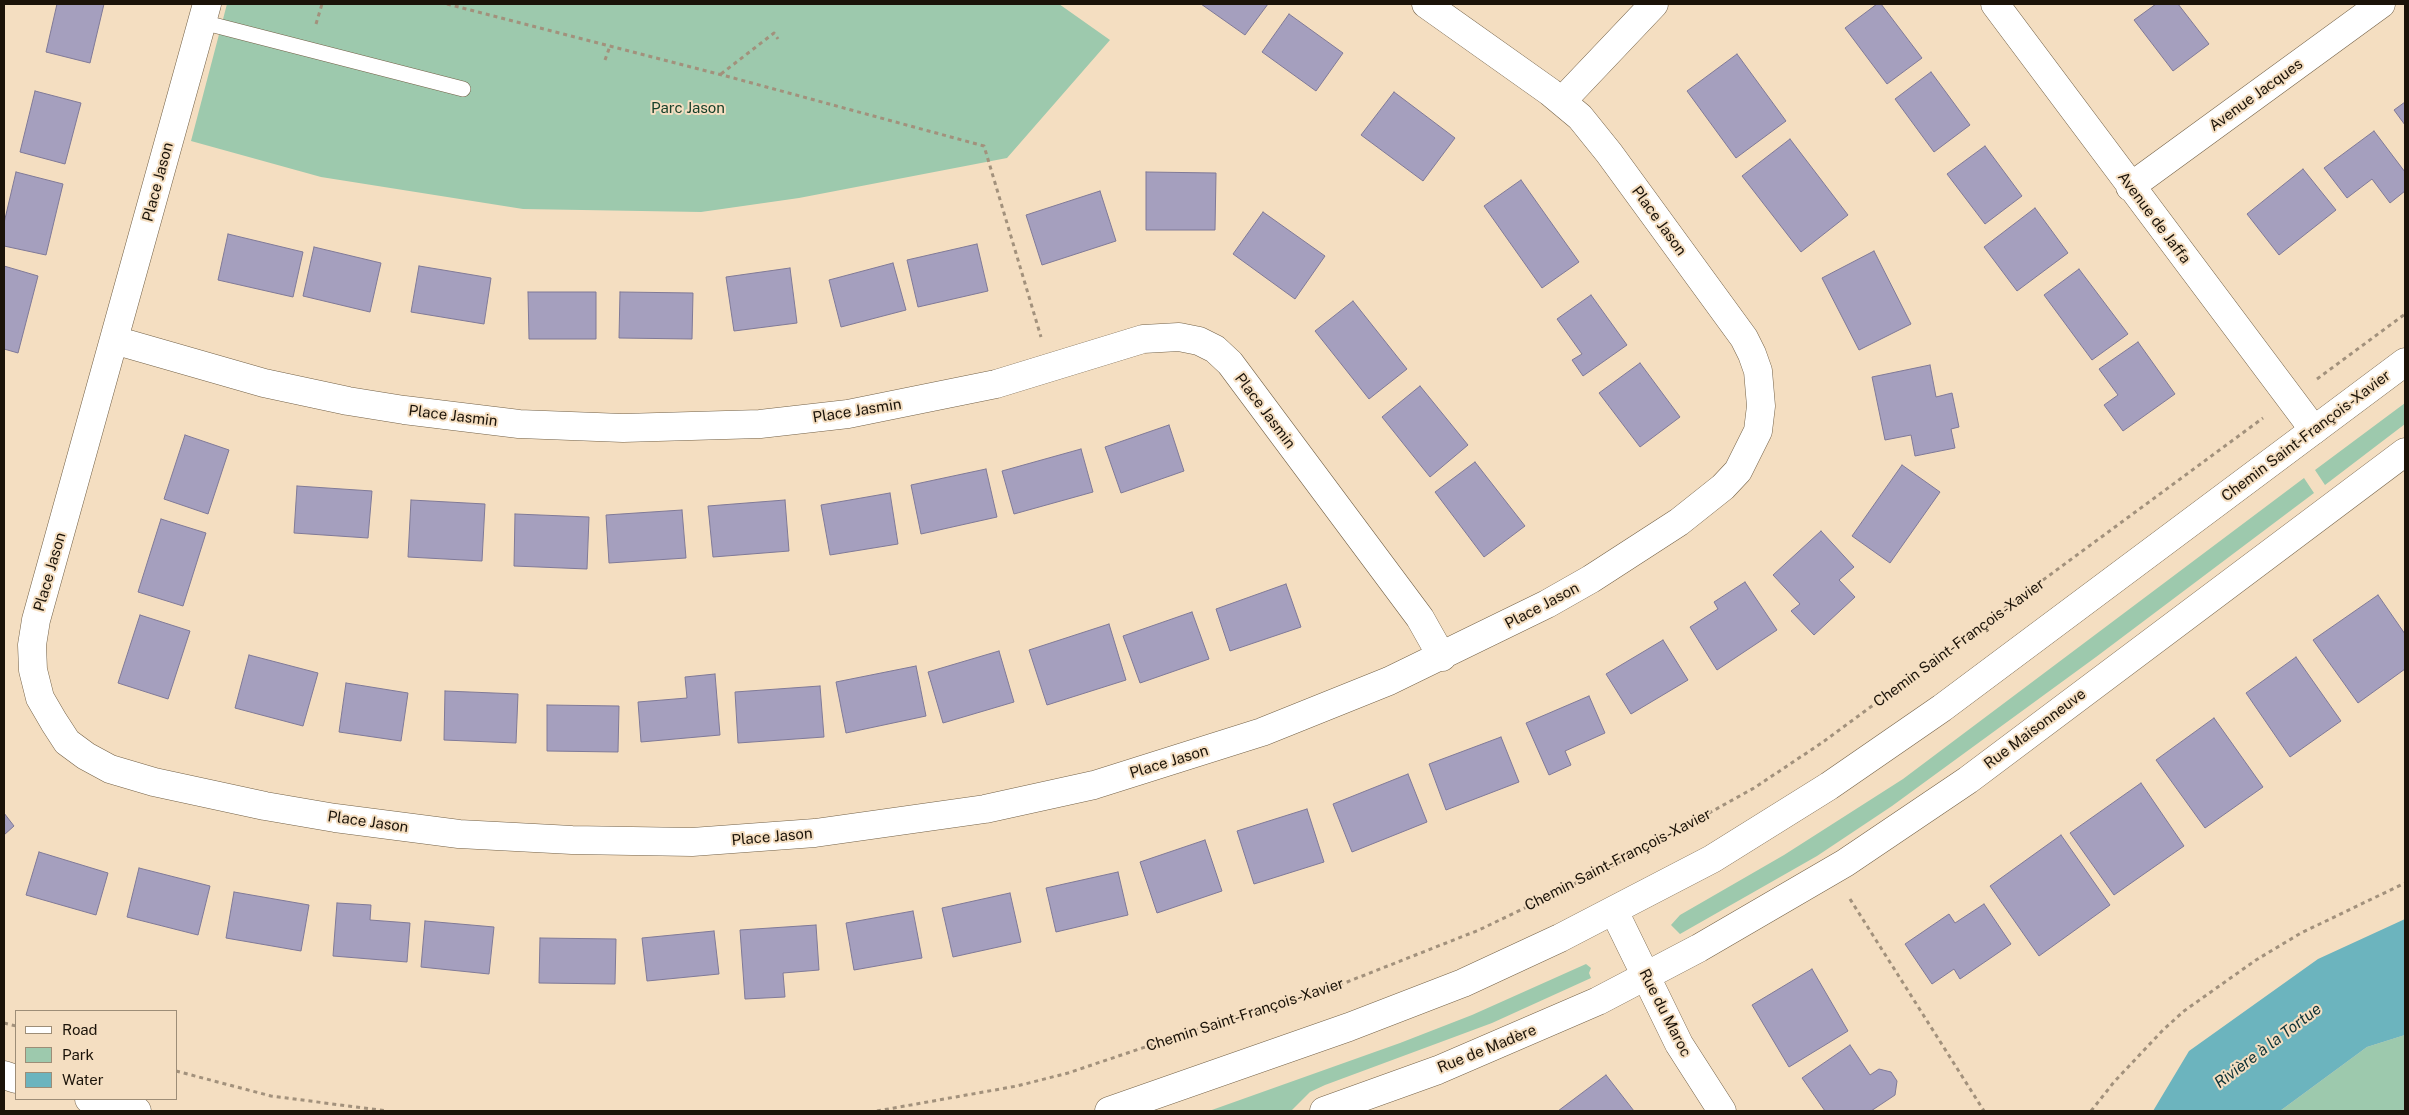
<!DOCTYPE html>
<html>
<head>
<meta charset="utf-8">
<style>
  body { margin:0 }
  #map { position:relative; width:2409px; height:1115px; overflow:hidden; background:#f4dec1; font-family:"Public Sans",sans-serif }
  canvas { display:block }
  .frame { position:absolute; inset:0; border:5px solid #1b1309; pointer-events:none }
  .legend { position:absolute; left:15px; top:1010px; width:162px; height:90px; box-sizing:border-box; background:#f4dec1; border:1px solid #9d8d77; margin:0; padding:6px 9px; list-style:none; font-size:15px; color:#1b1309 }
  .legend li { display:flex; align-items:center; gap:10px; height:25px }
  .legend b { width:25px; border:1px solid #9d8d77 }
</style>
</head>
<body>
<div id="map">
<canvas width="2409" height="1115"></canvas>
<div class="frame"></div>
<ul class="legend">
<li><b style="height:6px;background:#fff"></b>Road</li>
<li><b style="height:14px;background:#9dc9ad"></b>Park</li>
<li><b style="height:14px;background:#6cb4be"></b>Water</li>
</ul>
</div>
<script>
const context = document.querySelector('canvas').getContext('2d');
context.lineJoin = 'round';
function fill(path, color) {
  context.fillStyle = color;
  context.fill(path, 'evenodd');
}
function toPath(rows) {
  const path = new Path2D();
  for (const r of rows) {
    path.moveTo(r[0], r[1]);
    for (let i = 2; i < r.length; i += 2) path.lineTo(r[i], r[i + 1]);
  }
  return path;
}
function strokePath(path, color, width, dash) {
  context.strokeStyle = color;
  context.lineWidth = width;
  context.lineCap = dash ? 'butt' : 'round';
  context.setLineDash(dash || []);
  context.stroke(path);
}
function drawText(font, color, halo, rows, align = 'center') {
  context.font = font + ' "Public Sans",sans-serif';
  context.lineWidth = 4;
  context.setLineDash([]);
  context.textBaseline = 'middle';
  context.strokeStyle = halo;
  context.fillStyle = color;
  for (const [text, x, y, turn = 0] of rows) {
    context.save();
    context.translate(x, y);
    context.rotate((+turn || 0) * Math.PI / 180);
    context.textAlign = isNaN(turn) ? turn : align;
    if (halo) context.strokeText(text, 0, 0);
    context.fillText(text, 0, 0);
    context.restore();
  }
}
fill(toPath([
  [227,4,1059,4,1110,40,1007,158,799,198,701,212,523,209,321,177,191,141],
  [2405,403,2405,424,2325,485,2315,470],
  [2304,478,2314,493,2096,657,1892,806,1817,856,1680,934,1671,925,1680,915,1784,855,1903,779],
  [1586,964,1591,968,1589,973,1591,978,1492,1023,1325,1085,1310,1092,1291,1111,1209,1111,1400,1043,1472,1015],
  [2405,1035,2405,1111,2280,1111,2367,1047]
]), '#9dc9ad');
fill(toPath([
  [2405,919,2405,1035,2367,1047,2280,1111,2153,1111,2189,1051,2318,959]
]), '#6cb4be');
const building = toPath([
  [57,4,104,4,90,63,46,52,57,4],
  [1201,4,1268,4,1245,35,1201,4],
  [1877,4,1881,4,1922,58,1887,84,1845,28,1877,4],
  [2156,4,2178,4,2209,44,2173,71,2134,20,2156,4],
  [1289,14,1343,53,1316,91,1262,52,1289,14],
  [1737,54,1786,121,1736,158,1687,91,1737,54],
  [1931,72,1970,125,1934,152,1895,99,1931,72],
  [35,91,81,103,65,164,20,152,35,91],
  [1394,92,1455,138,1423,181,1361,135,1394,92],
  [2405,102,2405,125,2394,110,2405,102],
  [2374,131,2405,172,2405,191,2390,203,2372,179,2347,198,2324,168,2374,131],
  [1790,139,1848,215,1801,252,1742,176,1790,139],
  [1985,146,2022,196,1985,224,1947,174,1985,146],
  [2303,169,2336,210,2279,255,2247,214,2303,169],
  [16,172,63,184,46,255,4,246,4,223,16,172],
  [1146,172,1216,173,1215,230,1146,230,1146,172],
  [1521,180,1579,262,1542,288,1484,206,1521,180],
  [1100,191,1116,241,1042,265,1026,215,1100,191],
  [2035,208,2068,253,2017,291,1984,247,2035,208],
  [1263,212,1325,256,1295,299,1233,254,1263,212],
  [228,234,303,252,293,297,218,280,228,234],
  [977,244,988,291,918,307,907,260,977,244],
  [314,247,381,263,370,312,303,296,314,247],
  [1874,251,1911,324,1859,350,1822,278,1874,251],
  [893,263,906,310,841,327,829,280,893,263],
  [4,266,38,276,18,353,4,349,4,266],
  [419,266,491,278,484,324,411,312,419,266],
  [790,268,797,323,734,331,726,277,790,268],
  [2079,269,2128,334,2092,360,2044,295,2079,269],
  [528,292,596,292,596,339,529,339,528,292],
  [620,292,693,293,692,339,619,338,620,292],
  [1591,295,1627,345,1583,376,1572,360,1582,354,1557,319,1591,295],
  [1353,301,1407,369,1369,399,1315,331,1353,301],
  [2138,342,2175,394,2123,431,2104,405,2118,395,2099,369,2138,342],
  [1640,363,1680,417,1640,447,1599,393,1640,363],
  [1930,365,1936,397,1952,393,1959,427,1951,429,1955,448,1915,456,1911,435,1885,440,1872,377,1930,365],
  [1420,386,1468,445,1430,477,1382,417,1420,386],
  [1169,425,1184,471,1121,493,1105,447,1169,425],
  [185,435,229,450,208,514,164,499,185,435],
  [1081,449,1093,492,1014,514,1002,471,1081,449],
  [1475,462,1525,526,1484,557,1435,492,1475,462],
  [1902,465,1940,492,1890,563,1852,536,1902,465],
  [986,469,997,517,921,534,911,485,986,469],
  [297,486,372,491,368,538,294,533,297,486],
  [890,493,898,544,830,555,821,505,890,493],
  [411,500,485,504,482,561,408,557,411,500],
  [785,500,789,551,713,557,708,506,785,500],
  [682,510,686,558,609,563,606,515,682,510],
  [515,514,589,517,587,569,514,566,515,514],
  [161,519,206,533,183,606,138,592,161,519],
  [1821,531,1854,567,1839,580,1855,597,1814,635,1791,611,1800,604,1773,575,1821,531],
  [1745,582,1777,630,1717,670,1690,627,1718,609,1714,602,1745,582],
  [1286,584,1301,627,1230,651,1216,609,1286,584],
  [2378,595,2405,634,2405,669,2358,703,2313,640,2378,595],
  [1192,612,1209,659,1140,683,1123,636,1192,612],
  [140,615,190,631,168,699,118,683,140,615],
  [1109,624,1126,680,1047,705,1029,650,1109,624],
  [1663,640,1688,680,1631,714,1606,674,1663,640],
  [999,651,1014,702,943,723,928,672,999,651],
  [249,655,318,673,303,726,235,708,249,655],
  [2296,657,2341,721,2290,757,2246,693,2296,657],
  [916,666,926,716,846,733,836,682,916,666],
  [715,674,720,735,641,742,638,702,687,698,685,677,715,674],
  [346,683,408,693,401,741,339,732,346,683],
  [820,686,824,737,738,743,735,692,820,686],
  [445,691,518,694,516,743,444,740,445,691],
  [1589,696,1605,733,1565,751,1571,765,1549,775,1526,723,1589,696],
  [547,705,619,706,618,752,547,751,547,705],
  [2214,718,2263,787,2205,828,2156,760,2214,718],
  [1501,737,1519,782,1446,810,1429,764,1501,737],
  [1408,774,1427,822,1352,852,1333,804,1408,774],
  [2141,783,2184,846,2114,895,2070,833,2141,783],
  [1307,809,1324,862,1254,884,1237,831,1307,809],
  [4,813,14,826,4,835,4,813],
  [2061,835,2110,905,2039,956,1990,886,2061,835],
  [1205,840,1222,891,1157,913,1140,862,1205,840],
  [39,852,108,873,96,915,26,895,39,852],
  [139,868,210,886,198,935,127,917,139,868],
  [1118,872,1128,915,1056,932,1046,888,1118,872],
  [234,892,309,905,301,951,226,938,234,892],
  [1010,893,1021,942,953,957,942,908,1010,893],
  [337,903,371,905,370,920,410,923,407,962,333,956,337,903],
  [1984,904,2011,944,1960,979,1954,969,1932,984,1905,944,1949,914,1955,923,1984,904],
  [913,911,922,958,854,970,846,923,913,911],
  [425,921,494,927,489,974,421,967,425,921],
  [816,925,819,970,783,973,785,997,745,999,740,930,816,925],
  [714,931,719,974,647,981,642,938,714,931],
  [540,938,616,939,615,984,539,983,540,938],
  [1812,969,1848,1031,1789,1067,1752,1005,1812,969],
  [1850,1045,1870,1075,1879,1069,1891,1072,1897,1081,1895,1095,1871,1111,1825,1111,1802,1078,1850,1045],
  [1606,1075,1634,1111,1558,1111,1606,1075]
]);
fill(building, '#a59fbe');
strokePath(building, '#7f7997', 1);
const lane = toPath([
  [202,22,463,89]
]);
const street = toPath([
  [207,4,36,620,32,645,33,670,40,698,54,722,67,742,86,756,110,769,154,782,265,806,335,818,459,834,572,840,692,842,815,833,985,809,1094,785,1262,732,1389,681,1547,604,1591,579,1679,522,1723,487,1738,471,1758,431,1761,406,1758,371,1752,354,1744,338,1609,153,1580,117,1550,92,1426,4],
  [1995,4,2314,430],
  [1562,101,1654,4],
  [2130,187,2381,4],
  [114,340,264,383,348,401,404,410,519,424,623,428,760,424,848,414,996,384,1143,339,1179,337,1199,341,1215,349,1230,363,1420,618,1442,657],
  [1614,911,1679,1044,1722,1111],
  [1324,1111,1438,1070,1598,1001,1699,948,1845,863,1968,780,2405,452]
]);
const secondary = toPath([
  [4,1075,16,1079],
  [89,1099,137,1111],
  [1109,1111,1349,1027,1463,983,1560,938,1712,859,1829,786,1942,708,2405,362]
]);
strokePath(lane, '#736147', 16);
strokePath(street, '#736147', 29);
strokePath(secondary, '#736147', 29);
strokePath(toPath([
  [447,4,726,76,984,146,1041,337],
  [316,24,322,4],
  [605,60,610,46],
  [721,74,774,33,778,39],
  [2317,379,2405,314],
  [1850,899,1984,1111],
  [4,1023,16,1026],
  [176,1071,271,1096,387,1111],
  [877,1111,1017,1086,1068,1073,1261,1008,1347,982,1479,930,1630,857,1754,788,1823,742,2263,418],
  [2091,1111,2114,1082,2163,1030,2184,1011,2256,960,2301,933,2405,883]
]), '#a2917c', 3, [4, 4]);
strokePath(lane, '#fff', 15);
strokePath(street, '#fff', 28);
strokePath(secondary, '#fff', 28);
drawText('15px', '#1b1309', '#f4dec1', [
  ["Avenue Jacques",2256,95,-36],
  ["Place Jason",158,182,-75],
  ["Avenue de Jaffa",2154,218,53],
  ["Place Jason",1659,221,54],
  ["Place Jasmin",857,411,-9],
  ["Place Jasmin",1265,411,53],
  ["Place Jasmin",453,416,7],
  ["Chemin Saint-François-Xavier",2306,436,-37],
  ["Place Jason",50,572,-74],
  ["Place Jason",1542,606,-28],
  ["Chemin Saint-François-Xavier",1959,643,-36],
  ["Rue Maisonneuve",2035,729,-37],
  ["Place Jason",1169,762,-17],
  ["Place Jason",368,822,8],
  ["Place Jason",772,837,-5],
  ["Chemin Saint-François-Xavier",1618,860,-27],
  ["Rue du Maroc",1665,1013,63],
  ["Chemin Saint-François-Xavier",1245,1015,-18],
  ["Rue de Madère",1487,1049,-22]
]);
drawText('15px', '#16402a', '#f4dec1', [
  ["Parc Jason",688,108]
]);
drawText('italic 16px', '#0c3136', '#f4dec1', [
  ["Rivière à la Tortue",2268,1046,-37]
]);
</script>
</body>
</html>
